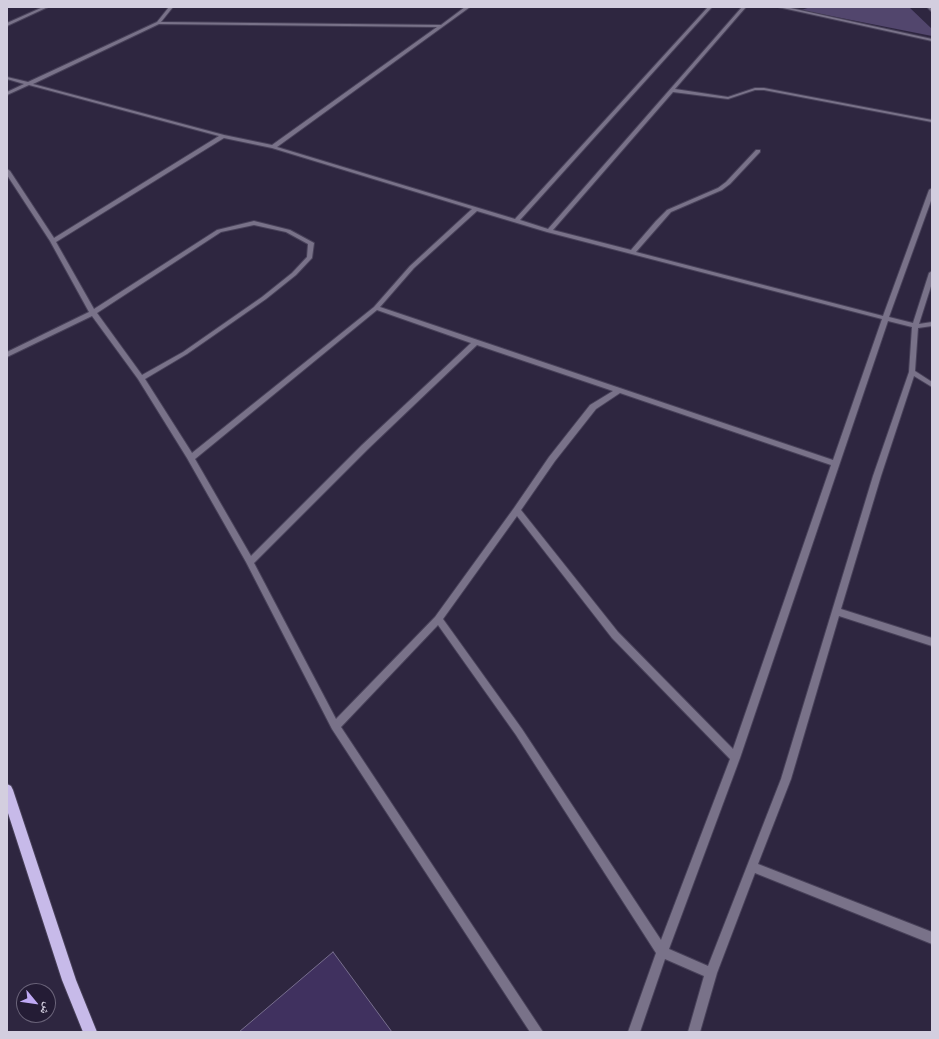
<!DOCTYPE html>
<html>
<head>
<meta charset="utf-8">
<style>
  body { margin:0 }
  #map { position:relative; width:939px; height:1039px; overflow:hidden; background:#2e2640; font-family:Raleway,"Noto Naskh Arabic",sans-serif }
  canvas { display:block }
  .frame { position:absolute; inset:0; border:8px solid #d3cedf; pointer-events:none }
  .north { position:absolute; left:16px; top:983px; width:40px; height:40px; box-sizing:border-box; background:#241c35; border:1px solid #6a6379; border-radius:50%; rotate:119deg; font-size:11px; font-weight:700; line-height:16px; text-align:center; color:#d3cedf }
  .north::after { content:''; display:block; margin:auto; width:14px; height:18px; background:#bfa9f4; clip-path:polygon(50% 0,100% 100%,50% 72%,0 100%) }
</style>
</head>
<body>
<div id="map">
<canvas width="939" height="1039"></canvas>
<div class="frame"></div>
<div class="north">ش</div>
</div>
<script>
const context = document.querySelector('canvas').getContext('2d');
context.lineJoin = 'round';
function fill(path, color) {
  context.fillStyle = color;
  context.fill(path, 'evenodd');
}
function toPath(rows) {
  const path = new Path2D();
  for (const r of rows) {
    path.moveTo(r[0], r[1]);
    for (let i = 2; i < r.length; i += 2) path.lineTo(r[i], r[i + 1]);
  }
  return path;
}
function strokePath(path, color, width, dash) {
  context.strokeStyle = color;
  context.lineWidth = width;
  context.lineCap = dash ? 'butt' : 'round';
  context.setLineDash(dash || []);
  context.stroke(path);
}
fill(toPath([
  [811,7,909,7,932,29,932,36,801,10]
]), '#52466d');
const building = toPath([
  [333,952,392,1032,239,1032,333,952]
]);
fill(building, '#40315f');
strokePath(building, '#786f8e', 1);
const street = toPath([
  [43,7,48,7,7,26,7,23,43,7],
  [169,7,173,7,161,22,441,25,465,7,470,7,277,147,515,219,708,7,712,7,520,220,548,229,742,7,746,7,675,89,728,97,755,88,764,88,932,120,932,122,764,90,755,90,728,99,673,92,553,230,631,250,656,221,667,210,718,188,726,182,756,150,760,150,760,152,730,184,722,190,671,212,636,252,883,316,929,190,932,188,932,198,889,317,913,323,929,273,932,271,932,283,919,324,932,322,932,326,918,328,915,371,932,382,932,387,914,376,881,476,841,609,932,638,932,646,839,616,791,779,758,864,932,932,932,944,755,873,717,973,700,1032,688,1032,704,976,665,959,640,1032,628,1032,656,953,516,735,438,625,341,727,543,1032,530,1032,332,729,246,562,187,458,138,379,92,316,7,357,7,352,89,312,50,241,7,175,7,169,10,171,54,238,219,136,29,85,7,95,7,92,24,84,7,79,7,77,28,82,157,22,169,7],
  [159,24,437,27,272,145,224,135,33,84,159,24],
  [224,138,272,148,472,209,410,266,374,307,192,453,145,379,187,354,266,299,296,275,312,258,314,243,290,230,254,221,217,230,94,309,56,242,224,138],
  [477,211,547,232,882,319,833,460,380,307,414,268,477,211],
  [254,225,286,232,308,244,307,257,292,273,262,297,183,352,142,375,97,313,221,232,254,225],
  [377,310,471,343,362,445,251,556,195,459,377,310],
  [888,321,912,327,909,372,873,476,781,779,708,966,669,949,740,758,888,321],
  [477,345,613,391,590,405,549,457,514,508,435,617,336,719,254,563,368,449,477,345],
  [620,393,831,465,733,749,618,632,521,510,555,461,596,409,620,393],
  [517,516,612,638,730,759,661,940,522,729,443,619,517,516],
  [778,7,786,7,932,39,932,41,778,7],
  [927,7,931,7,932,11,931,11,927,7]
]);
const primary = toPath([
  [7,784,11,786,13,790,76,980,97,1032,83,1032,62,980,7,810,7,784]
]);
strokePath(street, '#484159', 2);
strokePath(primary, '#484159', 2);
fill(street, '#797289');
fill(primary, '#c7bae9');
</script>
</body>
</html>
